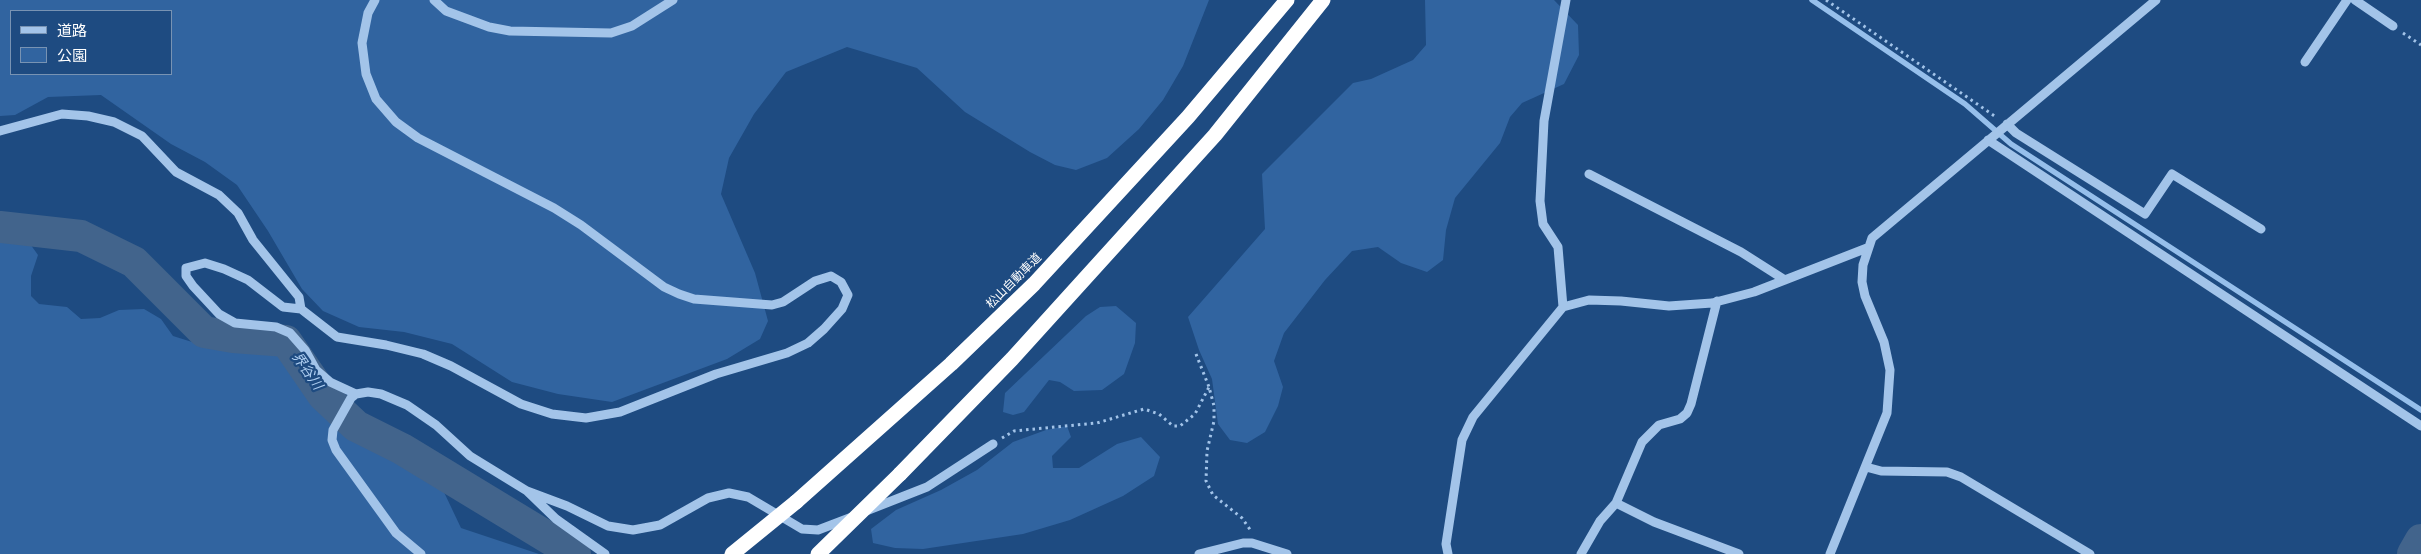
<!DOCTYPE html>
<html>
<head>
<meta charset="utf-8">
<style>
  body { margin:0 }
  #map { position:relative; width:2421px; height:554px; overflow:hidden; background:#1e4b81; font-family:Mulish,"Noto Sans JP",sans-serif }
  canvas { display:block }
  .legend { position:absolute; left:10px; top:10px; width:162px; height:65px; box-sizing:border-box; background:#1e4b81; border:1px solid #7893b3; margin:0; padding:6px 9px; list-style:none; font-size:15px; color:#fff }
  .legend li { display:flex; align-items:center; gap:10px; height:25px }
  .legend b { width:25px; border:1px solid #7893b3 }
</style>
</head>
<body>
<div id="map">
<canvas width="2421" height="554"></canvas>
<ul class="legend">
<li><b style="height:6px;background:#a3c4e9"></b>道路</li>
<li><b style="height:14px;background:#3164a0"></b>公園</li>
</ul>
</div>
<script>
const context = document.querySelector('canvas').getContext('2d');
context.lineJoin = 'round';
function fill(path, color) {
  context.fillStyle = color;
  context.fill(path, 'evenodd');
}
function toPath(rows) {
  const path = new Path2D();
  for (const r of rows) {
    path.moveTo(r[0], r[1]);
    for (let i = 2; i < r.length; i += 2) path.lineTo(r[i], r[i + 1]);
  }
  return path;
}
function strokePath(path, color, width, dash) {
  context.strokeStyle = color;
  context.lineWidth = width;
  context.lineCap = dash ? 'butt' : 'round';
  context.setLineDash(dash || []);
  context.stroke(path);
}
function drawText(font, color, halo, rows, align = 'center') {
  context.font = font + ' Mulish,"Noto Sans JP",sans-serif';
  context.lineWidth = 4.5;
  context.setLineDash([]);
  context.textBaseline = 'middle';
  context.strokeStyle = halo;
  context.fillStyle = color;
  for (const [text, x, y, turn = 0] of rows) {
    context.save();
    context.translate(x, y);
    context.rotate((+turn || 0) * Math.PI / 180);
    context.textAlign = isNaN(turn) ? turn : align;
    if (halo) context.strokeText(text, 0, 0);
    context.fillText(text, 0, 0);
    context.restore();
  }
}
fill(toPath([
  [0,0,1209,0,1183,66,1163,100,1139,129,1107,158,1076,170,1055,165,1030,152,965,112,917,68,847,47,786,72,754,114,729,158,721,194,755,273,768,321,760,339,727,359,612,402,558,394,512,382,452,344,404,332,359,327,323,311,302,289,268,231,237,185,205,162,171,144,101,95,48,97,15,115,0,116],
  [11,11,171,11,171,74,11,74],
  [1425,0,1554,0,1578,25,1579,55,1564,84,1522,103,1510,117,1500,143,1455,198,1446,230,1443,260,1427,272,1401,263,1378,247,1352,251,1325,280,1284,333,1274,361,1283,387,1278,406,1265,432,1247,443,1230,440,1218,424,1212,379,1199,350,1188,317,1265,229,1262,174,1353,83,1371,79,1413,60,1426,45],
  [0,237,28,241,38,255,31,276,31,296,39,304,67,307,81,319,100,318,119,310,144,309,161,319,173,336,208,347,246,347,276,351,379,423,424,450,461,528,539,554,0,554],
  [1116,306,1136,323,1135,343,1124,374,1102,390,1074,391,1060,382,1049,380,1024,412,1013,415,1003,412,1005,393,1086,316,1100,307],
  [1067,426,1071,437,1052,456,1053,468,1079,468,1117,444,1141,437,1160,457,1154,476,1123,496,1070,520,1023,534,923,549,895,548,873,543,871,529,896,510,941,490,977,470,1013,442,1046,430]
]), '#3164a0');
strokePath(toPath([
  [1812,0,1965,104,2011,144,2421,410]
]), '#96bfeb', 5.5);
strokePath(toPath([
  [0,227,81,236,134,262,204,332,233,337,286,341,323,395,356,426,402,449,575,554],
  [2413,554,2421,540]
]), '#42648c', 32);
strokePath(toPath([
  [1826,0,1996,117],
  [2403,33,2421,45],
  [1196,354,1209,387],
  [1002,438,1014,431,1097,423,1144,409,1159,414,1173,426,1180,426,1195,414,1209,387,1214,406,1214,421,1207,451,1206,481,1213,495,1242,518,1251,531]
]), '#a3c4e9', 3, [2.5, 4]);
strokePath(toPath([
  [434,0,446,11,489,27,510,31,611,33,632,26,673,0],
  [2355,0,2393,26],
  [2305,62,2347,0],
  [2007,124,2016,133,2145,214,2172,174,2261,229],
  [0,131,62,114,88,116,114,122,142,136,176,172,219,195,238,213,253,240,299,297,301,309],
  [1988,140,2421,426],
  [1589,174,1741,252,1785,280],
  [1563,307,1558,247,1543,224,1540,201,1544,121,1566,0],
  [356,394,330,382,316,370,305,350,290,333,276,327,235,323,219,314,193,286,186,276,186,268,205,263,224,269,248,280,283,307,301,309,337,337,386,345,423,354,451,366,521,404,552,414,586,418,620,412,716,374,787,353,808,343,824,329,842,309,848,295,841,282,831,276,815,281,783,302,772,305,694,299,679,294,664,287,581,225,554,208,418,138,396,122,376,99,366,74,362,43,368,13,375,0],
  [1866,467,1881,471,1947,472,1961,477,2090,554],
  [527,491,567,506,608,526,633,530,660,525,708,498,729,493,748,497,802,529,818,530,852,517],
  [1616,503,1654,522,1739,554],
  [866,511,927,487,993,444],
  [421,554,396,533,336,450,332,440,333,430,351,398,356,394,368,392,381,394,407,405,436,425,470,456,527,491,556,519,605,554],
  [1199,554,1243,543,1252,543,1287,554],
  [1448,554,1446,544,1462,440,1473,417,1563,307,1589,300,1621,301,1669,306,1712,303,1754,292,1867,248],
  [1581,554,1600,521,1616,503,1642,442,1659,425,1680,419,1687,413,1691,404,1717,301],
  [1830,554,1887,413,1890,370,1884,342,1865,296,1862,282,1863,265,1872,238,2156,0]
]), '#a3c4e9', 9);
strokePath(toPath([
  [900,474,1012,359,1215,135,1323,0],
  [796,502,951,364,1034,284,1188,117,1287,0]
]), '#fff', 15);
strokePath(toPath([
  [732,554,796,502],
  [818,554,900,474]
]), '#fff', 15);
drawText('12px', '#fff', '#1e4b81', [
  ["松山自動車道",1014,281,-45]
]);
drawText('italic 14px', '#aecef1', '#1e4b81', [
  ["界谷川",307,371,55]
]);
</script>
</body>
</html>
